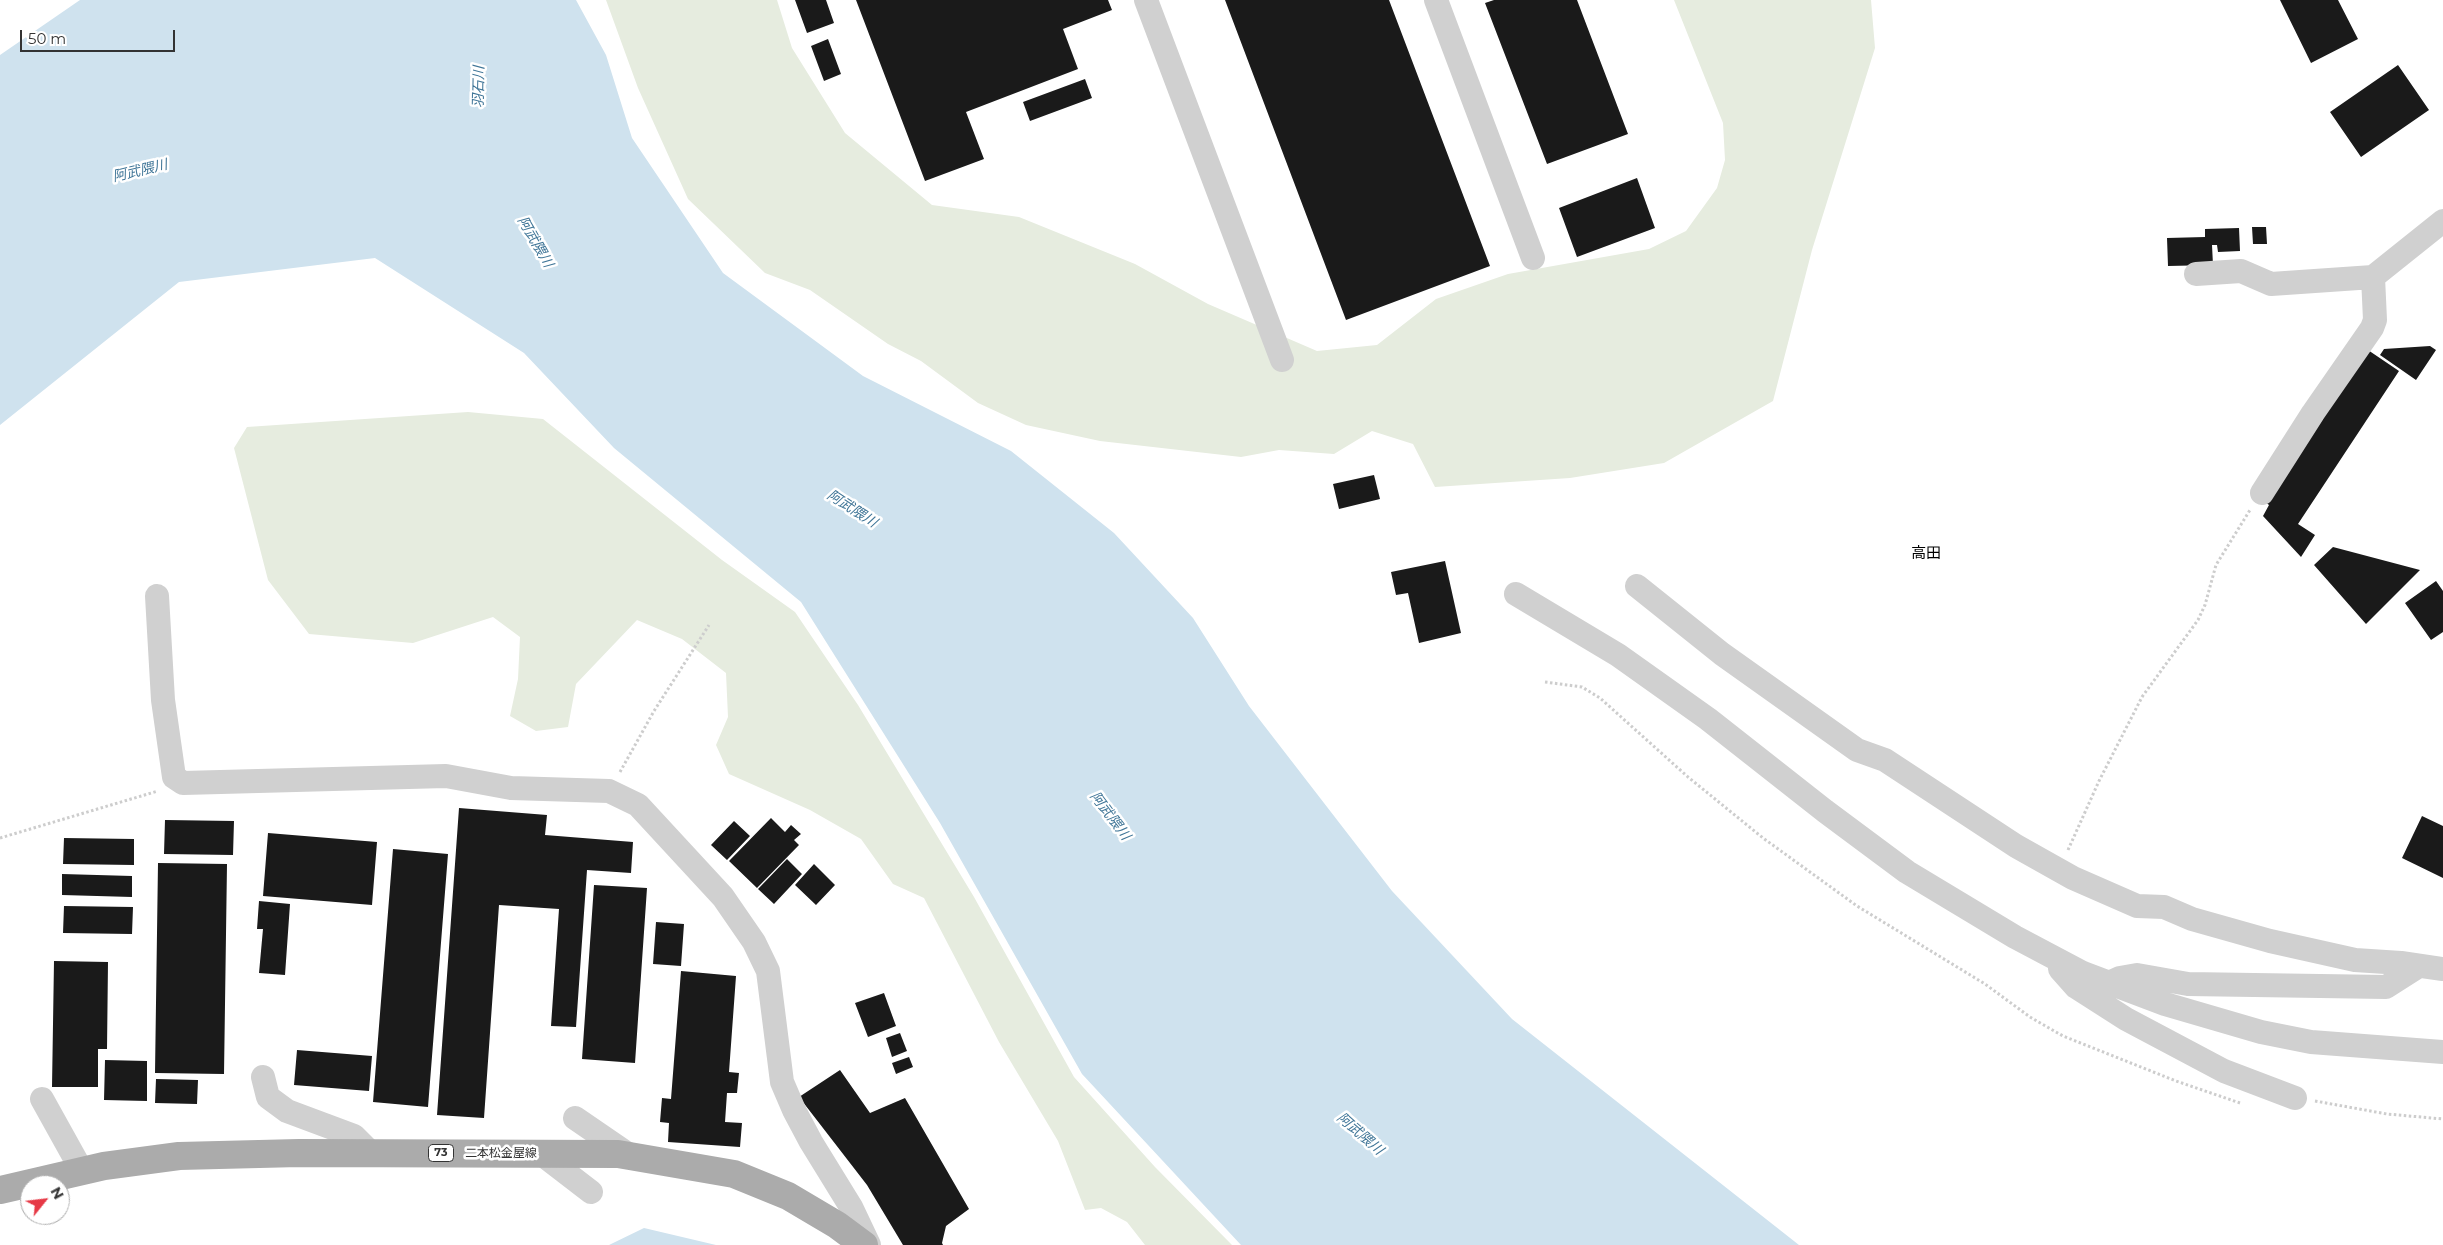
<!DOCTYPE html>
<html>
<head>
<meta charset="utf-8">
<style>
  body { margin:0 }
  #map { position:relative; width:2443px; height:1245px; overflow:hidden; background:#fff; font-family:Montserrat,sans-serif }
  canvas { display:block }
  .north { position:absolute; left:20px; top:1175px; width:50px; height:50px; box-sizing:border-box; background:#fff; border:1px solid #adadad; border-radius:50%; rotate:61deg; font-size:14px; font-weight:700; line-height:20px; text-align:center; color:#333 }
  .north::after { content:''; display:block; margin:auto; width:18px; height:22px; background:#e63946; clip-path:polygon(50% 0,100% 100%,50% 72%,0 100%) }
  .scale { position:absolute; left:20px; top:30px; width:155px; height:22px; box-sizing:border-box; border:2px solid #333; border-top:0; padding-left:6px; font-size:15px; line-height:18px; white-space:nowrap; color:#333; -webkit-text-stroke:4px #fff; paint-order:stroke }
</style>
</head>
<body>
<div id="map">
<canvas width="2443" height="1245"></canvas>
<div class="north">N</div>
<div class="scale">50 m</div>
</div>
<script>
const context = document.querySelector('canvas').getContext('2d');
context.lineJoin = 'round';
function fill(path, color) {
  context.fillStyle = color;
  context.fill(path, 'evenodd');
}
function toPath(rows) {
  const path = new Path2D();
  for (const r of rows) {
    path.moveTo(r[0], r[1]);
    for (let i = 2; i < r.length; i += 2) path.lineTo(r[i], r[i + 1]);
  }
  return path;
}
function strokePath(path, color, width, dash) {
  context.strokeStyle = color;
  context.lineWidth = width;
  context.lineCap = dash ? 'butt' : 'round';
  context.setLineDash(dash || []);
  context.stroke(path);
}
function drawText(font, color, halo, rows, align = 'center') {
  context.font = font + ' Montserrat,"Noto Sans JP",sans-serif';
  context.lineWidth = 5;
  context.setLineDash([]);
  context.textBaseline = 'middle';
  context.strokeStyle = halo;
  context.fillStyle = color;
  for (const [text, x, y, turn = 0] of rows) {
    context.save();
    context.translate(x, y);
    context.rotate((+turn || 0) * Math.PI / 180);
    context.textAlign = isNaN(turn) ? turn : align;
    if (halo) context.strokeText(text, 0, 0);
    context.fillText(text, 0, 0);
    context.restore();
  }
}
fill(toPath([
  [606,0,777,0,792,48,845,133,932,205,1019,217,1135,264,1208,304,1317,351,1377,345,1436,299,1508,274,1649,249,1686,231,1717,188,1725,160,1723,123,1674,0,1871,0,1875,48,1812,250,1773,401,1664,463,1570,478,1435,487,1413,444,1372,431,1334,454,1279,450,1241,457,1100,441,1026,425,978,403,921,361,888,344,810,290,765,273,688,199,638,88],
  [468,412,543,419,722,560,795,612,858,705,974,897,1074,1077,1155,1167,1232,1245,1145,1245,1127,1222,1101,1208,1085,1210,1058,1141,999,1042,924,898,893,884,861,839,810,810,729,774,716,745,728,717,726,673,682,639,637,620,576,684,568,727,536,731,510,716,518,679,520,637,493,617,413,643,309,634,268,580,234,448,247,427]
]), '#e6ecdf');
fill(toPath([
  [80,0,576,0,606,55,632,138,723,273,863,376,1011,451,1114,533,1193,618,1249,706,1392,891,1512,1019,1799,1245,1241,1245,1082,1074,940,823,801,602,614,448,524,353,375,258,179,282,0,425,0,55],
  [644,1228,716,1245,609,1245]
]), '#cfe2ee');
fill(toPath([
  [795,0,826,0,834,23,807,33],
  [856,0,1108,0,1112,10,1063,29,1078,69,966,112,984,159,925,181],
  [1225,0,1389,0,1490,266,1346,320],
  [1494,0,1577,0,1628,134,1547,164,1485,3],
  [2280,0,2338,0,2358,39,2311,63],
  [828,39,841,74,824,81,811,46],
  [2398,65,2429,110,2361,157,2330,112],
  [1085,79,1092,98,1030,121,1023,102],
  [1637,178,1655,228,1577,257,1559,208],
  [2252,227,2266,227,2267,244,2253,244],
  [2239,228,2240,251,2218,252,2217,245,2212,245,2213,265,2168,266,2167,238,2205,237,2205,229],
  [2430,346,2436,350,2416,380,2380,355,2384,349],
  [2365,348,2399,371,2298,524,2315,535,2301,557,2263,516,2269,505,2264,501],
  [1374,475,1380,499,1339,509,1333,484],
  [2333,547,2420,570,2366,624,2314,565],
  [1445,561,1461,633,1419,643,1408,593,1396,595,1391,572],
  [2436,581,2443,591,2443,632,2431,640,2405,603],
  [459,808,547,815,545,835,633,842,631,873,587,870,576,1027,551,1026,559,909,499,905,484,1118,437,1115],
  [2422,816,2443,826,2443,878,2402,858],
  [771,818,785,832,791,825,801,834,794,840,799,845,757,888,729,861],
  [165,820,234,821,233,855,164,854],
  [734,821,750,836,727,860,711,845],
  [268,833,377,842,372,905,263,896],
  [64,838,134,839,134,865,63,864],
  [393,849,448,854,428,1107,373,1102],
  [787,859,802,874,774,904,758,889],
  [158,863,227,864,224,1074,155,1073],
  [814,864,835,885,816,905,795,885],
  [62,874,132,876,132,897,62,895],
  [594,885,647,888,635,1063,582,1059],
  [259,901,290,904,285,975,259,973,263,929,257,929],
  [64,906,133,907,132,934,63,933],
  [656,922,684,924,681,966,653,964],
  [54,961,108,962,107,1049,98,1049,98,1087,52,1087],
  [681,971,736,976,729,1072,739,1073,737,1093,727,1093,725,1122,742,1123,740,1147,668,1142,669,1123,660,1122,662,1098,671,1099],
  [884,993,896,1026,868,1037,855,1003],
  [900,1033,907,1051,892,1057,886,1038],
  [297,1050,372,1056,369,1091,294,1085],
  [909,1057,913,1067,896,1074,892,1063],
  [105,1060,147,1061,147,1101,104,1100],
  [840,1070,870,1113,905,1098,969,1209,946,1226,942,1243,943,1245,903,1245,867,1185,799,1097],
  [156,1079,198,1080,197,1104,155,1103]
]), '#1a1a1a');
strokePath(toPath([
  [1545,682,1582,687,1600,698,1688,777,1763,838,1857,906,1985,984,2030,1017,2063,1036,2176,1081,2240,1103],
  [620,772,654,711,709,625],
  [0,838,158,791],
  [2068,850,2099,781,2142,697,2198,620,2205,605,2216,565,2250,510],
  [2315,1101,2387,1114,2443,1119]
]), '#cdcdcd', 3, [2.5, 2.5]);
strokePath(toPath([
  [1146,0,1282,360],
  [1436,0,1533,258],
  [2196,274,2241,271,2271,284,2373,277,2443,221],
  [2262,493,2313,413,2372,328,2375,320,2373,277],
  [1637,586,1722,654,1857,750,1885,760,2016,846,2073,878,2137,906,2164,907,2192,919,2270,941,2355,960,2401,963,2443,969],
  [1516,594,1618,655,1708,719,1825,811,1907,872,2015,937,2083,973,2165,1004,2261,1032,2311,1042,2443,1052],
  [157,596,163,700,174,777,183,783,446,776,511,788,609,791,638,805,723,897,754,942,768,971,782,1082,794,1110,811,1142,851,1207,869,1245],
  [2060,969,2076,987,2126,1019,2224,1071,2295,1098],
  [2109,983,2120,978,2137,975,2188,984,2386,987,2419,966],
  [263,1077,268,1097,287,1111,354,1136,371,1153],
  [42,1099,82,1171],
  [575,1118,629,1155],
  [539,1152,591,1192]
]), '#d0d0d0', 24);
strokePath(toPath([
  [0,1190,104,1166,179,1156,299,1153,618,1154,734,1174,788,1196,837,1225,864,1245]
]), '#ababab', 28);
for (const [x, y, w] of [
  [441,1153,25]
]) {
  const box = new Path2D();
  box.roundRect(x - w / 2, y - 8.5, w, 17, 4);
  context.fillStyle = '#fff';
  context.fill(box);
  strokePath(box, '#333', 1);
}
drawText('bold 11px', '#333', null, [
  ["73",441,1153]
]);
drawText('12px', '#333', '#fff', [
  ["二本松金屋線",501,1153]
]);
drawText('italic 14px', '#3f7597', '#fff', [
  ["羽石川",479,87,-89],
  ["阿武隈川",140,171,-13],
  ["阿武隈川",535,242,60],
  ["阿武隈川",852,509,33],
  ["阿武隈川",1110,816,53],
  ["阿武隈川",1360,1134,41]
]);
drawText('15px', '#000', '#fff', [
  ["高田",1926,554]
]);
</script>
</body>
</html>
